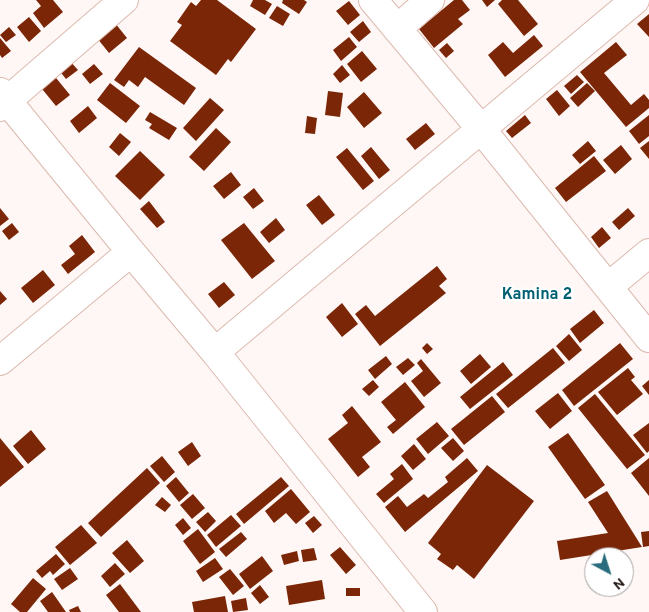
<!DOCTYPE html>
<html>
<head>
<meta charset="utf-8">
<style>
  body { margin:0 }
  #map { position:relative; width:649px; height:612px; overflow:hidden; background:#fef7f5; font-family:Overpass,sans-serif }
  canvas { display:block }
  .north { position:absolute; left:584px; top:547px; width:50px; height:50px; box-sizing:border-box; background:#fff; border:1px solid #a5a09e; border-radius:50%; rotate:140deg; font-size:14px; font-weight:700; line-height:20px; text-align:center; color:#1d110d }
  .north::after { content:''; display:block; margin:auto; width:18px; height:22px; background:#296c7e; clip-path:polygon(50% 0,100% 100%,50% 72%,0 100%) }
</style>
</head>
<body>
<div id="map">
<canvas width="649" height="612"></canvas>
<div class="north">N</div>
</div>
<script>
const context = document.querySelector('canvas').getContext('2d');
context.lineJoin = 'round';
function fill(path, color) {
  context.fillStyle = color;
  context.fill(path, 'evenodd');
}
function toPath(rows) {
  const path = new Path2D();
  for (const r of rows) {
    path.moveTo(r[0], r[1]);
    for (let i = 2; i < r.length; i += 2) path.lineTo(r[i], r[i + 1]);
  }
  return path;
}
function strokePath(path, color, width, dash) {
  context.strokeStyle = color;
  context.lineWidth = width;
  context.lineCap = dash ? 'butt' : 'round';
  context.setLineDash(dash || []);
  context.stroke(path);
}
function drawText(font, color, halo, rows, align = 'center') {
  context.font = font + ' Overpass,sans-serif';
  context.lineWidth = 5;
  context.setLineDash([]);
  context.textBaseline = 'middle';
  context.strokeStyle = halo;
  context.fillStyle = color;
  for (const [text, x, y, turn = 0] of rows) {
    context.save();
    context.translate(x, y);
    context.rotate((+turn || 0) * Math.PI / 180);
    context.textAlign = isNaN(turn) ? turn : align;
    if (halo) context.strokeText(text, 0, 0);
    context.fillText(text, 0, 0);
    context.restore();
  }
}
fill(toPath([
  [36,0,53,0,63,12,44,28,33,13,41,6],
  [201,0,217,0,256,29,231,62,228,59,216,75,170,41,182,25,177,22,191,2,196,6],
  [253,0,265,0,272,4,265,15,250,6],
  [283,0,304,0,307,2,299,14,282,3],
  [454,0,462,0,470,10,458,19,463,24,434,48,419,29],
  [482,0,495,0,487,7],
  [502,0,518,0,538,24,524,36,498,4],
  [349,1,360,15,348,25,336,11],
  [277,6,290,14,283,26,269,18],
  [649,14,649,37,637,24],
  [29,17,41,31,29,42,17,27],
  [363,21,371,32,359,42,350,32],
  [115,23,127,38,109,53,97,38],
  [9,27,16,35,6,42,0,35],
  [534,35,543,46,505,77,488,55,503,42,513,53],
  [349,37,357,47,341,61,333,50],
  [0,38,11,51,2,58,0,55],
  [616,42,627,55,604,73,631,105,644,94,649,100,649,108,626,127,580,72],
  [447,43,454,51,446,58,439,50],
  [139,47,196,88,184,105,145,77,138,87,129,80,124,87,114,80],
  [362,51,377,69,361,82,347,64],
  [69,60,78,70,66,79,58,69],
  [94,64,103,74,90,84,82,74],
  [342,65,350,75,340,83,333,74],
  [52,73,70,95,56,106,38,84],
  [577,75,584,82,571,94,564,86],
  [110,83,140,106,126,123,97,100],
  [587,83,595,91,578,107,570,98],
  [557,90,570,106,559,116,546,99],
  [328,91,343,93,340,117,325,115],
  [364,92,382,113,364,128,347,107],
  [210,98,224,110,196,141,183,128],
  [88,106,97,118,79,133,70,121],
  [150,112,177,128,169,140,149,128,152,124,145,120],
  [525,115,531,123,512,138,506,131],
  [649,115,649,136,639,144,629,131],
  [307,116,317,118,315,134,305,133],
  [426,123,435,134,415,150,406,139],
  [216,128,231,142,204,171,189,157],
  [120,133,131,142,119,156,109,147],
  [588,141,596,151,580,164,572,155],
  [649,141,649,159,640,148],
  [621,145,632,159,615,174,603,160],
  [371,147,390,170,379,179,361,156],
  [347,148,374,181,363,190,336,157],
  [140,151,165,175,140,200,115,176],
  [594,156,606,171,566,202,555,188],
  [231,172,241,185,224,199,213,186],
  [254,188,264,201,253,209,243,197],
  [319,195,335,215,322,225,306,205],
  [149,201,165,222,157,228,140,209],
  [0,208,9,219,0,226],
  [628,208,635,216,619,230,612,222],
  [276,218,285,230,269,243,260,232],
  [12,223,19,232,9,240,2,231],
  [244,223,275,261,252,279,221,240],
  [602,227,611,238,599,248,591,237],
  [82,235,95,252,68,274,61,265,75,254,69,246],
  [437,266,447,279,439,286,446,293,380,346,355,314,366,305,375,316],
  [43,270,55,285,33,303,21,288],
  [224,282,235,295,219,308,208,294],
  [0,291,7,299,0,305],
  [342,303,358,324,342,337,326,317],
  [594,310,604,323,580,343,570,329],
  [569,334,582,350,569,361,556,346],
  [427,343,433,349,427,354,422,348],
  [620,343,633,359,574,406,562,390],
  [553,348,565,363,508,408,496,394],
  [480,354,491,367,471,384,460,371],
  [386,356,392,364,375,379,368,370],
  [408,358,415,365,403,375,396,367],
  [421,359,441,383,424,397,411,381,423,371,417,363],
  [503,362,513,375,470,409,460,397],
  [628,368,635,377,631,380,643,394,617,415,598,392],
  [373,380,379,387,369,396,362,389],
  [649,380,649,395,642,386],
  [405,382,425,407,393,434,387,427,396,420,381,402],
  [558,393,572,411,550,429,535,411],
  [595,394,645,455,627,469,578,408],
  [492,396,505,412,464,445,451,429],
  [352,406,381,442,362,457,370,467,358,477,328,439,348,423,342,415],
  [437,422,449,436,428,454,416,439],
  [649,423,649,451,647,453,633,435],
  [31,430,46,449,28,464,13,446],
  [568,433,605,485,585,499,548,447],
  [0,438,24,467,0,487],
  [453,438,464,451,453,461,441,448],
  [192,442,201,456,188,466,178,452],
  [414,444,426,459,413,470,401,456],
  [162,456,175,472,164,482,150,466],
  [467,458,478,471,405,532,385,507,398,496,407,507,424,494,428,498,448,482,445,477],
  [649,458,649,496,631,473],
  [402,464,413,479,384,503,376,494,394,479,390,474],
  [487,465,534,501,474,579,457,565,453,570,437,559,441,554,428,543],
  [147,468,160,483,101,537,88,523],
  [176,477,189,493,179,502,166,486],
  [281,477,289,486,244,524,236,514],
  [291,489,310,512,296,524,286,513,274,523,265,511],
  [607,491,642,547,560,560,557,541,608,533,588,502],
  [193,494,205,508,192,519,180,505],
  [162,497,171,505,165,512,155,505],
  [208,512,216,521,205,532,196,522],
  [231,515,241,526,216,547,207,535],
  [314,516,322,525,313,533,305,523],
  [183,518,191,528,183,535,175,525],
  [81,525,97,543,70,565,55,547],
  [198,529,215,552,200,564,183,541],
  [649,531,649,546,643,547,641,532],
  [241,532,247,539,226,557,219,549],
  [127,540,144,561,130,573,112,553],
  [340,547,356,565,346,574,330,555],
  [314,548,317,560,303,562,301,550],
  [297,551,299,561,284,565,281,555],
  [56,554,65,564,53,575,50,571,42,578,36,571],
  [262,556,273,571,250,589,239,574],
  [215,558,223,569,203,582,196,571],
  [115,563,125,574,110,587,101,576],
  [70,568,78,579,62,590,54,579],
  [230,569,244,586,233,595,219,577],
  [33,578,46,589,27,612,20,612,11,604],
  [322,580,325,599,289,605,286,586],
  [120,584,141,612,119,612,106,595],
  [260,585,269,597,260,604,251,593],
  [346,588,360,588,360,596,346,596],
  [52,592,66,612,48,612,40,601],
  [225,596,228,612,194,612,192,602],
  [246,598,248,610,233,612,231,601],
  [78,606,81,612,70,612,69,610]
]), '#7b2607');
const street = toPath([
  [373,0,481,129,649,338],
  [397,29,430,0],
  [0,92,131,252,215,352,423,612],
  [0,107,124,0],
  [608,287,649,253],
  [215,352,635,0],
  [0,361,131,252]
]);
strokePath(street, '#dcbaaf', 30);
strokePath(street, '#fff', 28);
drawText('bold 16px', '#015f72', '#fff', [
  ["Kamina 2",537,296]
]);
</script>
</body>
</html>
